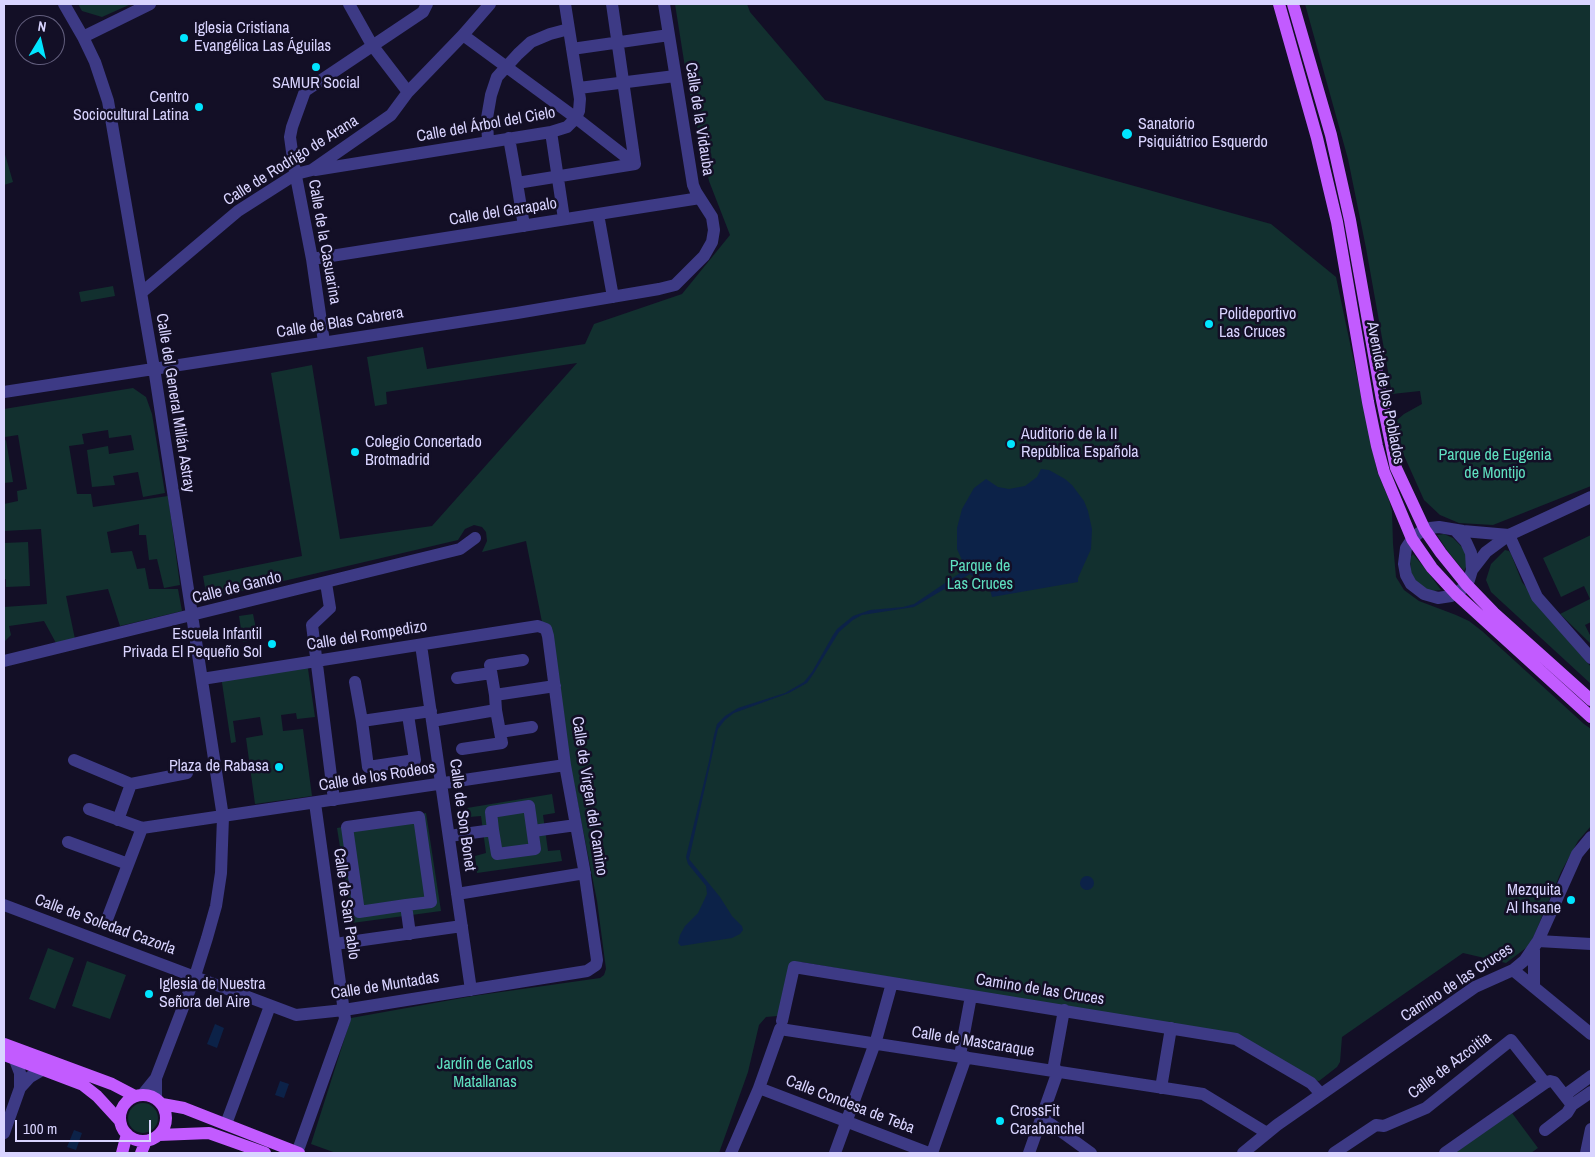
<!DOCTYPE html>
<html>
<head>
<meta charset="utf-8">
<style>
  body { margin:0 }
  #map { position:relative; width:1595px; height:1157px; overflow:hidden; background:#130f26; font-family:"Archivo Narrow",sans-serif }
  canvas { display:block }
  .frame { position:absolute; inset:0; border:5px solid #d9d4ff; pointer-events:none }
  .north { position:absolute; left:15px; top:15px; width:50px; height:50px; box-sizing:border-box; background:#130f26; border:1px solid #625e7d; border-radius:50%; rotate:9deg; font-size:14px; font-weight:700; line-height:20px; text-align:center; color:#d9d4ff }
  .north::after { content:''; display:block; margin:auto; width:18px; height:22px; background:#00e5ff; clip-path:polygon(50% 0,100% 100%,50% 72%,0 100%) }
  .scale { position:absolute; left:15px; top:1120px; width:136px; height:22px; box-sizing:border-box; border:2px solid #d9d4ff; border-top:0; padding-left:6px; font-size:15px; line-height:18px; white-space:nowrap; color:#d9d4ff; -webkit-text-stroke:4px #130f26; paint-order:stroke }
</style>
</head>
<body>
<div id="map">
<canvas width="1595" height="1157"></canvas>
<div class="frame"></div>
<div class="north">N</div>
<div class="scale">100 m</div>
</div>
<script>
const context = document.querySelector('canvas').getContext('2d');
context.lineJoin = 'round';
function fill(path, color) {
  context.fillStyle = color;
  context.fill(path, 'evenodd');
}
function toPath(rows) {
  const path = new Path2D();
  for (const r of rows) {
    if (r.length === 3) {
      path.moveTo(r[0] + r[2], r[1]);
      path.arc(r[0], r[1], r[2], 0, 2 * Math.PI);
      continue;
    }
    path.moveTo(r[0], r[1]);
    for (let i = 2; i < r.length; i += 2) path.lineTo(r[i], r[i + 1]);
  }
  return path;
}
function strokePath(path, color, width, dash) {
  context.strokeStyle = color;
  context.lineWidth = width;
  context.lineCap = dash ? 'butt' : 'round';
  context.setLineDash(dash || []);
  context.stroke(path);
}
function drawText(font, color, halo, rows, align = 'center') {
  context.font = font + ' "Archivo Narrow",sans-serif';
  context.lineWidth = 5;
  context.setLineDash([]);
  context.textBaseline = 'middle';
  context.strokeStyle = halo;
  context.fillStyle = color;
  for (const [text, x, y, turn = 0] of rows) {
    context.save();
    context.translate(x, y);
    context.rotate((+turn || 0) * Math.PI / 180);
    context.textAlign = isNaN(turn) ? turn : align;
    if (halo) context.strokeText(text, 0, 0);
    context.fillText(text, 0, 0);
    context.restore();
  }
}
fill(toPath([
  [78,4,131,4,102,17,82,11],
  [675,4,747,4,750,12,825,100,1271,224,1336,277,1377,471,1389,500,1392,511,1393,544,1396,577,1404,590,1419,601,1456,615,1469,621,1482,631,1584,724,1591,729,1591,826,1578,841,1561,872,1530,945,1506,963,1463,953,1342,1037,1340,1062,1337,1067,1319,1081,1310,1080,1239,1037,801,962,777,1016,766,1017,759,1025,748,1072,719,1153,336,1153,311,1144,351,1018,473,996,600,978,604,975,606,969,597,901,526,541,482,552,487,541,486,532,482,527,474,525,465,529,458,540,207,599,203,576,302,556,271,373,312,365,340,539,432,526,577,363,386,392,387,404,375,406,367,357,423,347,427,369,585,344,594,324,682,294,730,235,709,181,687,80],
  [1305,4,1591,4,1591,486,1493,525,1459,523,1440,515,1424,500,1402,451,1397,420,1404,414,1422,404,1420,391,1392,394,1366,248,1348,159],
  [4,151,13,182,4,185],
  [113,286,115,296,81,302,79,292],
  [133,388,146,397,152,414,165,493,143,497,138,472,113,476,115,485,92,487,87,450,108,446,109,454,134,450,131,435,109,438,108,430,82,434,84,444,69,446,77,494,91,494,93,507,168,496,180,585,164,588,157,559,149,560,146,535,139,535,139,524,107,532,111,553,132,551,137,569,145,568,149,589,178,589,182,611,120,626,108,589,66,596,75,639,56,643,44,621,9,626,11,635,4,642,4,607,47,604,41,529,4,531,4,504,18,501,17,491,27,489,18,435,5,437,4,409],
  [6,440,13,482,4,483,4,441],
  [1444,534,1453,538,1467,552,1466,567,1464,571,1449,553,1437,535],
  [1591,535,1591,622,1585,625,1591,637,1591,644,1560,614,1590,599,1584,586,1561,597,1543,558],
  [28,542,30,586,6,587,6,579,4,579,4,543],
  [1505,550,1509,551,1511,554,1522,582,1556,626,1591,667,1591,684,1491,592,1486,580,1491,564],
  [1413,554,1428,572,1441,590,1432,591,1423,588,1414,581,1411,574,1410,558],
  [253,614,258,639,243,642,239,616],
  [307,662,315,717,297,719,296,713,281,715,283,731,303,729,312,796,255,804,246,738,263,735,260,717,233,721,236,742,231,743,221,676],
  [552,794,555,813,543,815,548,851,560,850,562,861,477,873,475,856,486,853,481,816,469,817,467,808],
  [426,813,441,911,352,923,337,828],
  [48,948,74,958,55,1009,29,999],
  [87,961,126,975,110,1019,72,1006],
  [143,1118,15],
  [1512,1113,1538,1148,1531,1153,1453,1153]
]), '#12302f');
fill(toPath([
  [1041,469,1049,470,1065,479,1072,485,1084,501,1088,511,1092,529,1091,549,1078,578,1078,582,992,597,990,590,984,587,970,574,914,607,862,615,853,620,839,632,814,673,807,683,789,693,734,713,725,720,718,729,689,859,720,897,732,916,742,926,743,930,740,934,732,938,681,946,678,943,680,935,685,926,698,913,707,894,706,886,688,864,686,857,709,761,714,735,717,724,725,716,738,708,785,693,804,682,812,672,833,635,837,629,853,616,870,610,903,607,914,604,966,569,957,549,957,528,962,509,974,488,986,479,998,487,1009,489,1025,486,1037,477],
  [1087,883,7],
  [215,1024,224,1028,217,1048,207,1044],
  [280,1081,289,1084,284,1098,275,1095],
  [74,1130,82,1133,76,1150,67,1147]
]), '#0c2248');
strokePath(toPath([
  [64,4,83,37,95,62,108,101,154,368,223,817,221,873,216,906,207,938,195,976,156,1078,143,1094],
  [349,4,372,45,408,92],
  [612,4,635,164],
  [463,35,576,118,635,164],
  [83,37,150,4],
  [572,49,669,35],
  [579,88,675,76],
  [551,132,564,219],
  [509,138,517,183,635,164],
  [488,142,487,118,491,95,497,77,518,54,531,42,550,34,569,29],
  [315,170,551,132,567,127,576,118,579,111,580,99,565,4],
  [517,183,524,226],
  [598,214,613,297],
  [312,259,700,198],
  [141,293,238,211,296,174,312,170,391,115,408,92,463,35,490,4],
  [324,342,312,259,294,166,290,137,292,127,305,91,423,12,427,4],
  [4,392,517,313,659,289,675,285,704,256,712,242,714,230,712,217,696,192,693,185,664,4],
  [1455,530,1466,542,1471,553,1472,570,1469,580,1461,590,1451,596,1438,598,1424,594,1411,584,1406,575,1404,564,1406,548,1412,539,1419,533,1430,528,1439,527,1463,531,1509,535],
  [1509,535,1537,597,1591,658],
  [1472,570,1486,552,1509,535,1591,497],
  [326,583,330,608,312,625,334,800],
  [421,645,471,990],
  [4,661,460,549,475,538],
  [457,678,491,673],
  [355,682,362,721],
  [495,695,490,665,523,660],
  [408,715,415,760,368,767,362,721,431,711],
  [432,721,496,710,495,695,555,686],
  [500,732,532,727],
  [462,749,502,743,496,710],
  [74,760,131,784,118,820],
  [131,784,187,773],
  [89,809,142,828,565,765],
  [533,831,576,825],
  [449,836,493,830,491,812,529,806,535,849,497,854,493,830],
  [68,842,128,864],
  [457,894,585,873],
  [4,905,296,1015,344,1010,587,971,596,965,597,960,584,869,565,765,548,636,546,629,538,626,202,679],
  [406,905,359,912,347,827,419,817,431,902,406,905,410,934],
  [106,922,142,828],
  [1538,941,1591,944],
  [335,944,462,926],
  [1534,950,1534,987],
  [1513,970,1591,1034],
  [782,1021,794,967,1236,1039,1311,1083,1321,1094],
  [877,1037,892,983],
  [961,1050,971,996],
  [15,1060,20,1073,20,1088,30,1077,42,1070],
  [1054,1065,1064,1010],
  [1545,1083,1550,1081,1554,1082,1572,1105],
  [759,1088,929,1153],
  [1161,1088,1171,1028],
  [1565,1095,1591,1076],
  [156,1098,156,1078],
  [1044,1119,1091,1153],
  [226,1124,270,1006],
  [1545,1130,1567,1113,1572,1105,1591,1092],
  [4,1133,20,1088],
  [297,1153,345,1019,315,803],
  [731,1153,759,1088,780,1029,1203,1094,1267,1133],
  [835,1153,875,1043],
  [932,1153,966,1057],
  [1029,1153,1058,1071],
  [1243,1153,1277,1125,1475,987,1513,970,1525,960,1538,941,1577,854,1591,837],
  [1334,1153,1376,1125,1384,1126,1426,1108,1511,1040,1545,1083,1445,1153],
  [1586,1153,1591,1129]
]), '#3d3a85', 12);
strokePath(toPath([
  [1279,4,1317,138,1337,222,1368,402,1377,446,1384,472,1412,539,1432,568,1456,594,1591,717],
  [1293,4,1331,135,1350,220,1382,400,1396,468,1425,530,1441,553,1466,584,1494,613,1591,700],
  [4,1044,112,1084,135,1096],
  [4,1055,83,1085,97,1096,120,1121],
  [143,1118,23],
  [162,1104,184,1108,299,1153],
  [159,1135,209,1133,265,1153],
  [122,1153,127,1134],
  [141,1153,146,1141]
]), '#c25bff', 12);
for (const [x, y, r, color] of [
  [184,38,5,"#00e5ff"],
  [316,67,5,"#00e5ff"],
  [199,107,5,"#00e5ff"],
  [1127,134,6,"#00e5ff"],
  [1209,324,5,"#00e5ff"],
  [1011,444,5,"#00e5ff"],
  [355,452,5,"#00e5ff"],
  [272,644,5,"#00e5ff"],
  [279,767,5,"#00e5ff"],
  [1571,900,5,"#00e5ff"],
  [149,994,5,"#00e5ff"],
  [1000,1121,5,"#00e5ff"]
]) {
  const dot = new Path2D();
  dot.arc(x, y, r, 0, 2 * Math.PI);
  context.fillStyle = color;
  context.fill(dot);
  strokePath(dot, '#130f26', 2);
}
drawText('16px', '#d9d4ff', '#130f26', [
  ["Iglesia Cristiana",194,29],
  ["Evangélica Las Águilas",194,47],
  ["SAMUR Social",316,84,"center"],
  ["Centro",189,98,"right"],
  ["Sociocultural Latina",189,116,"right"],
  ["Sanatorio",1138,125],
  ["Psiquiátrico Esquerdo",1138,143],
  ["Polideportivo",1219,315],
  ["Las Cruces",1219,333],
  ["Auditorio de la II",1021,435],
  ["República Española",1021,453],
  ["Colegio Concertado",365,443],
  ["Brotmadrid",365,461],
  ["Escuela Infantil",262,635,"right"],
  ["Privada El Pequeño Sol",262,653,"right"],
  ["Plaza de Rabasa",269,767,"right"],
  ["Mezquita",1561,891,"right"],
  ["Al Ihsane",1561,909,"right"],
  ["Iglesia de Nuestra",159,985],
  ["Señora del Aire",159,1003],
  ["CrossFit",1010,1112],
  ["Carabanchel",1010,1130]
], 'left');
drawText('16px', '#d9d4ff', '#130f26', [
  ["Calle de la Vidauba",699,119,81],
  ["Calle del Árbol del Cielo",486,125,-10],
  ["Calle de Rodrigo de Arana",291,161,-32],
  ["Calle del Garapalo",503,212,-9],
  ["Calle de la Casuarina",324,242,80],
  ["Calle de Blas Cabrera",340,323,-9],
  ["Avenida de los Poblados",1385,393,79],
  ["Calle del General Millán Astray",175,403,81],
  ["Calle de Gando",237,588,-14],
  ["Calle del Rompedizo",367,636,-9],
  ["Calle de los Rodeos",377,777,-9],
  ["Calle de Virgen del Camino",589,796,81],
  ["Calle de Son Bonet",462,815,82],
  ["Calle de San Pablo",346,904,82],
  ["Calle de Soledad Cazorla",105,925,20],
  ["Camino de las Cruces",1457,983,-33],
  ["Calle de Muntadas",385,986,-9],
  ["Camino de las Cruces",1040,990,9],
  ["Calle de Mascaraque",973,1042,9],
  ["Calle de Azcoitia",1450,1066,-37],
  ["Calle Condesa de Teba",850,1105,21]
]);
drawText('16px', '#5fe0c0', '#130f26', [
  ["Parque de Eugenia",1495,456],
  ["de Montijo",1495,474],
  ["Parque de",980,567],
  ["Las Cruces",980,585],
  ["Jardín de Carlos",485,1065],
  ["Matallanas",485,1083]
]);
</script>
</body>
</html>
